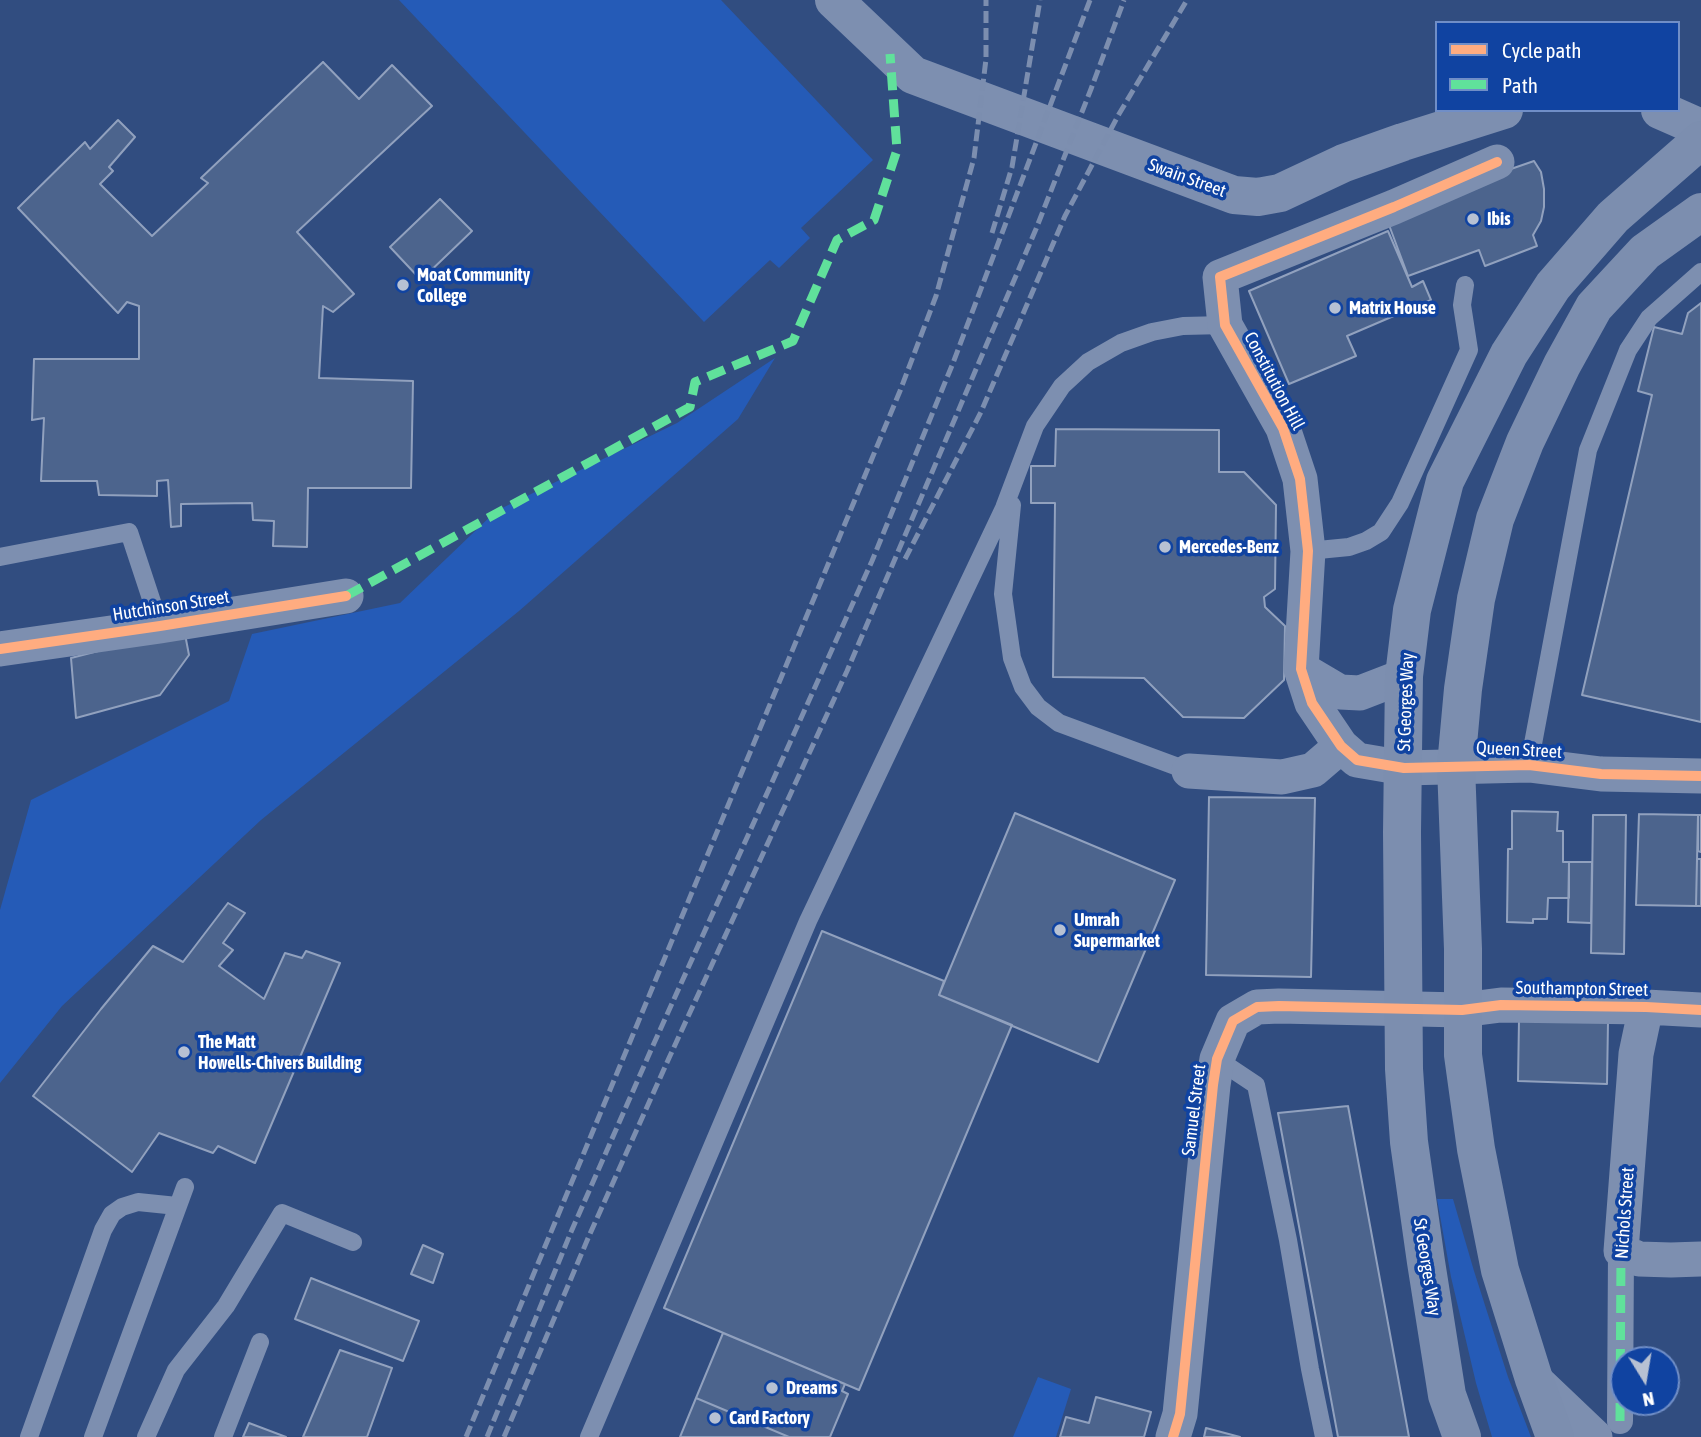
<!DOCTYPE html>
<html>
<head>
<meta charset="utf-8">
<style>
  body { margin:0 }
  #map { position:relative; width:1701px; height:1437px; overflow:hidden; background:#314d80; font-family:"Asap Condensed",sans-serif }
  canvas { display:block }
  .legend { position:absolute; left:1435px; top:21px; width:245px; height:91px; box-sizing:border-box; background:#1043a1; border:2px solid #708ec7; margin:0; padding:9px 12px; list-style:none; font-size:21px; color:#fff }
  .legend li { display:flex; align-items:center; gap:14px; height:35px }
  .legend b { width:35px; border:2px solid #708ec7 }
  .north { position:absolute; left:1610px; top:1346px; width:70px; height:70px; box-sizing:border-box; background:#1043a1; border:2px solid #708ec7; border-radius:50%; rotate:169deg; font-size:19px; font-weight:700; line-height:28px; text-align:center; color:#fff }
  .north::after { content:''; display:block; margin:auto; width:24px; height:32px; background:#b7c1d3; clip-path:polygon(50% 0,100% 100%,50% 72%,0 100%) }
</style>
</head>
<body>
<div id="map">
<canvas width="1701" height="1437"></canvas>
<ul class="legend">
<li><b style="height:9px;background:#ffac80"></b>Cycle path</li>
<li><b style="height:9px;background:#60e19b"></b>Path</li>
</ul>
<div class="north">N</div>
</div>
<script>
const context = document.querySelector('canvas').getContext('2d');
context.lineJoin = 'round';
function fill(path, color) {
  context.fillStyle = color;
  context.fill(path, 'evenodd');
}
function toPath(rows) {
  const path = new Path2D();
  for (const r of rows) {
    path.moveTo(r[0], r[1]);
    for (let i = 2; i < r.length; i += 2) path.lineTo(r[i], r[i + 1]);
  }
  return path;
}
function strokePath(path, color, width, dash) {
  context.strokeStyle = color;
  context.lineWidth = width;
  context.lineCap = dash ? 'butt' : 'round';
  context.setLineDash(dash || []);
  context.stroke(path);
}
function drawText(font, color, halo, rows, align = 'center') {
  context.font = font + ' "Asap Condensed",sans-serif';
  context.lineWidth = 7;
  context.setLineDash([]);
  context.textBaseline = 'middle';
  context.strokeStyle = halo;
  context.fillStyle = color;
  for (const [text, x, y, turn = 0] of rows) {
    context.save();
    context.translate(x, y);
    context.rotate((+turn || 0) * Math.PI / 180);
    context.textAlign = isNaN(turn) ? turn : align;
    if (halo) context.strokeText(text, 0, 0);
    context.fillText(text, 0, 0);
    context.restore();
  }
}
fill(toPath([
  [399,0,721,0,873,160,801,228,810,238,779,268,770,260,704,322],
  [775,358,738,419,519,611,261,820,62,1006,0,1083,0,910,31,800,229,701,252,634,400,603,496,511,677,423],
  [1437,1199,1453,1199,1474,1271,1508,1377,1531,1437,1492,1437,1476,1383,1451,1277],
  [1038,1377,1071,1389,1056,1437,1013,1437]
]), '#255bb7');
const building = toPath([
  [323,62,359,99,392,65,432,106,297,232,354,294,333,312,323,306,319,378,413,381,411,488,308,488,307,547,273,546,274,521,253,520,252,503,181,504,181,526,171,527,168,480,157,481,157,496,99,495,97,481,41,481,44,418,32,420,34,359,139,359,139,306,127,302,118,313,18,208,85,142,90,149,118,120,135,137,109,167,113,171,100,184,152,236,208,183,201,178,323,62],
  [1534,161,1541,172,1544,189,1544,207,1541,221,1533,235,1537,246,1485,266,1479,250,1408,276,1389,225,1508,170,1534,161],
  [440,199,472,231,421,280,390,247,440,199],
  [1388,231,1412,287,1423,281,1431,300,1347,336,1356,356,1289,384,1249,291,1388,231],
  [1701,303,1701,722,1582,695,1652,395,1638,391,1654,327,1682,334,1688,313,1701,303],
  [1056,429,1219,430,1219,472,1244,472,1276,505,1275,589,1264,597,1265,607,1285,626,1284,680,1244,718,1183,717,1144,678,1053,677,1055,503,1031,503,1031,466,1055,466,1056,429],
  [184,629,189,655,160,695,76,718,71,658,184,629],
  [1209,797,1315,798,1311,977,1206,975,1209,797],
  [1512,811,1558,812,1557,831,1563,831,1563,862,1569,862,1569,898,1548,898,1547,919,1533,919,1533,923,1507,922,1508,849,1512,849,1512,811],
  [1015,813,1175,880,1098,1062,939,995,1015,813],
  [1639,814,1698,815,1696,906,1636,905,1639,814],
  [1593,815,1626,815,1624,954,1591,953,1593,815],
  [1698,815,1701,815,1701,852,1698,851,1698,815],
  [1697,859,1701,859,1701,906,1696,906,1697,859],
  [1569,862,1592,862,1591,923,1568,922,1569,862],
  [228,903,245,913,223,943,233,950,219,966,264,999,285,953,302,958,306,951,340,963,255,1163,218,1146,213,1153,159,1133,132,1172,33,1096,101,1009,153,946,183,962,228,903],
  [822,931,944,981,939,995,1012,1025,859,1390,664,1308,822,931],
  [1519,1020,1608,1022,1607,1084,1518,1081,1519,1020],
  [1348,1106,1409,1437,1338,1437,1278,1113,1348,1106],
  [423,1245,443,1254,433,1283,411,1274,423,1245],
  [311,1278,419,1321,403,1361,295,1319,311,1278],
  [723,1333,845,1384,842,1391,848,1394,830,1437,789,1437,696,1398,723,1333],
  [340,1350,392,1368,367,1437,303,1437,340,1350],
  [1096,1397,1151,1412,1144,1437,1060,1437,1066,1417,1089,1423,1096,1397],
  [696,1398,789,1437,680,1437,696,1398],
  [249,1423,286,1437,243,1437,249,1423],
  [1206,1428,1240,1437,1204,1437,1206,1428]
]);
fill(building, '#4c648d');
strokePath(building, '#91a1be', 2);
strokePath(toPath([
  [1007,507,1012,505,1003,594,1012,658,1023,687,1038,707,1059,723,1189,771],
  [1308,551,1349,547,1366,541,1381,532,1400,503,1469,350,1462,305,1465,285],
  [0,557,129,532,160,626],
  [1529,765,1588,450,1628,350,1649,318,1701,272],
  [1217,1059,1256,1085,1288,1240,1310,1369,1324,1437],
  [29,1437,103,1230,112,1214,122,1207,138,1202,177,1206],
  [93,1437,185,1187],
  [146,1437,176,1370,226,1306,282,1213,353,1242],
  [223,1437,260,1342],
  [589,1437,808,921,1004,508,1035,426,1062,386,1088,362,1121,343,1152,332,1183,326,1225,325]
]), '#7d8fb0', 18);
strokePath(toPath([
  [1620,1421,1621,1251]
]), '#7d8fb0', 26);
strokePath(toPath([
  [1497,162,1394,207,1220,277,1225,325,1283,428,1300,479,1308,551,1301,669,1312,703,1341,746,1357,760,1404,768,1529,765,1601,774,1701,776],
  [0,649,160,626,346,596],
  [1301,669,1340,692,1360,693,1404,676],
  [1189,771,1282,777,1313,770,1341,746],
  [1646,1007,1636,1054,1621,1251,1639,1259,1671,1260,1701,1259],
  [1534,1379,1595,1437],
  [1173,1437,1180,1414,1213,1085,1217,1059,1233,1021,1257,1007,1279,1006,1462,1010,1501,1005,1646,1007,1701,1010]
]), '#7d8fb0', 35);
strokePath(toPath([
  [834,0,913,75,1234,195,1258,197,1280,193,1344,163,1403,142,1504,110],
  [1660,110,1701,128]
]), '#7d8fb0', 38);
strokePath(toPath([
  [1462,1437,1447,1395,1426,1262,1409,1142,1404,1069,1402,832,1404,676,1412,610,1445,481,1509,354,1553,286,1613,217,1701,140],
  [1555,1437,1534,1379,1500,1270,1476,1149,1463,1055,1463,949,1456,766,1463,689,1476,599,1495,519,1525,442,1562,365,1594,307,1645,252,1701,212]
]), '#7c8eaf', 38);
strokePath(toPath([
  [992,233,1012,167,1040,0],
  [905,559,981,412,1065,216,1119,114,1187,0],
  [466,1437,900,391,936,296,974,158,986,59,986,0],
  [487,1437,571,1232,651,1050,872,561,953,363,1090,0],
  [504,1437,589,1236,669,1058,847,671,1036,229,1091,89,1124,0]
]), '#7c8eaf', 5, [12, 5]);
strokePath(toPath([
  [346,596,690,407,695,382,793,341,837,240,874,220,897,150,890,54],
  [1620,1421,1621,1251]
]), '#60e19b', 9, [18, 9]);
strokePath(toPath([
  [1497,162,1394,207,1220,277,1225,325,1283,428,1300,479,1308,551,1301,669,1312,703,1341,746,1357,760,1404,768,1529,765,1601,774,1701,776],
  [0,649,160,626,346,596],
  [1173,1437,1180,1414,1213,1085,1217,1059,1233,1021,1257,1007,1279,1006,1462,1010,1501,1005,1646,1007,1701,1010]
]), '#ffac80', 10);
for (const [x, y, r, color] of [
  [1473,219,7,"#b7c1d3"],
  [403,285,7,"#b7c1d3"],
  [1335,308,7,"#b7c1d3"],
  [1165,547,7,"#b7c1d3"],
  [1060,930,7,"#b7c1d3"],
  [184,1052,7,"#b7c1d3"],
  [772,1388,7,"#b7c1d3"],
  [715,1418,7,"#b7c1d3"]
]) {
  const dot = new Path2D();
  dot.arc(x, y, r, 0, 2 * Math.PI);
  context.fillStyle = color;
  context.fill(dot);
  strokePath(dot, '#1043a1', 2.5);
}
drawText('18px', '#fff', '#1043a1', [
  ["Swain Street",1187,178,20],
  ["Constitution Hill",1274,381,62],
  ["Hutchinson Street",171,606,-9],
  ["St Georges Way",1406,702,-88],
  ["Queen Street",1519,750,3],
  ["Southampton Street",1582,989,1],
  ["Samuel Street",1194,1110,-83],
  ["Nichols Street",1625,1213,-86],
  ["St Georges Way",1427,1267,81]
]);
drawText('bold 18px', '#fff', '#1043a1', [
  ["Ibis",1487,219],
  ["Moat Community",417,275],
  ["College",417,296],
  ["Matrix House",1349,308],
  ["Mercedes-Benz",1179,547],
  ["Umrah",1074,920],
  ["Supermarket",1074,941],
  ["The Matt",198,1042],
  ["Howells-Chivers Building",198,1063],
  ["Dreams",786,1388],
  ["Card Factory",729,1418]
], 'left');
</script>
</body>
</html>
